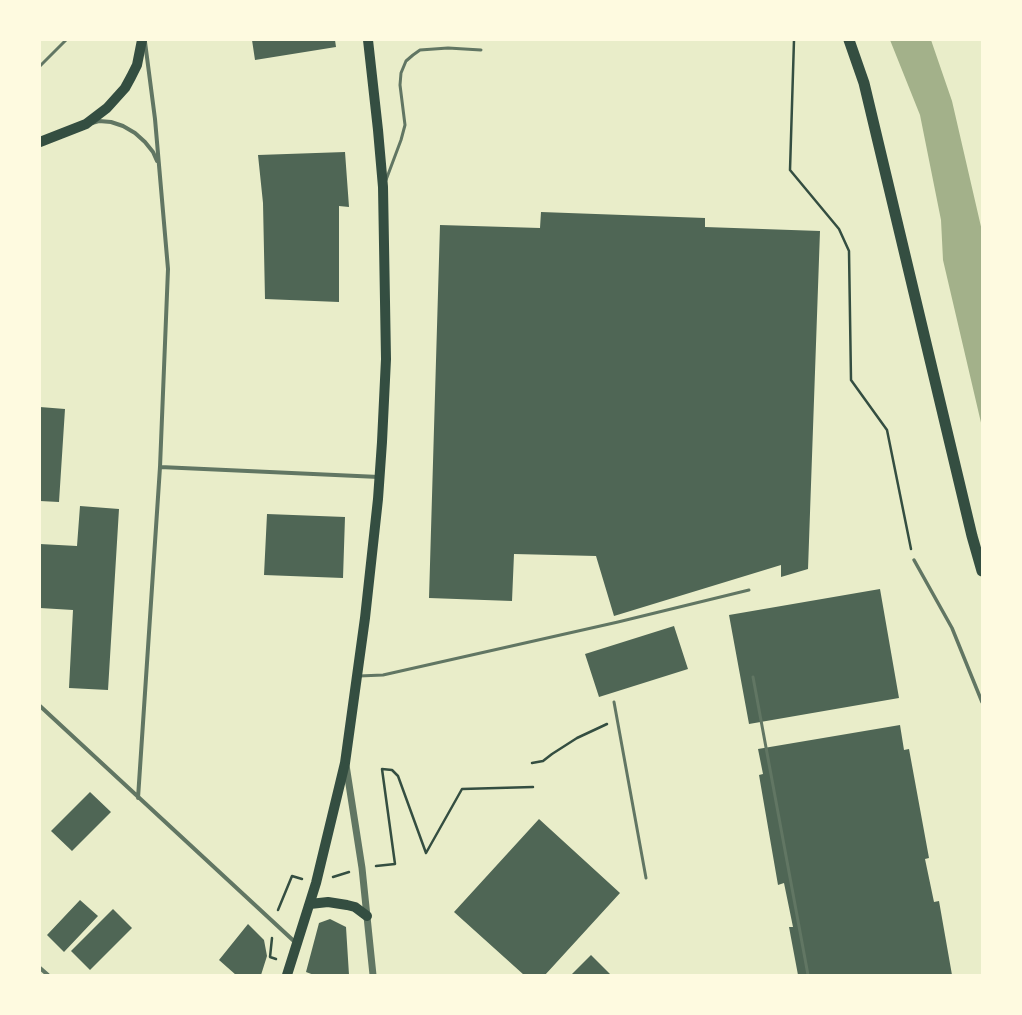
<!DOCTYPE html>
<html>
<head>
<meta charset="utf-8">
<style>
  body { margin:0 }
  #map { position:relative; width:1022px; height:1015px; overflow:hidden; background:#e9edc9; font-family:Manrope,sans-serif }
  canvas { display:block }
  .frame { position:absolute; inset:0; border:41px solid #fefae0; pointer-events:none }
</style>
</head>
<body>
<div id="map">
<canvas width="1022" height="1015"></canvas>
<div class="frame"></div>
</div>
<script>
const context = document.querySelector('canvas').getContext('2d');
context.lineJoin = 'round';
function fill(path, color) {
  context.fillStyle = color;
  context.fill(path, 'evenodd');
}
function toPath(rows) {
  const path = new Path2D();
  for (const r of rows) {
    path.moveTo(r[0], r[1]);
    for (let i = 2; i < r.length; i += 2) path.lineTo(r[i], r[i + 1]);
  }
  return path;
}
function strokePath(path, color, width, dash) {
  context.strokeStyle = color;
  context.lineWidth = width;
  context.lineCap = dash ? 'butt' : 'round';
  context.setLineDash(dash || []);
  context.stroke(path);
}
fill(toPath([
  [890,40,931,40,952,101,982,231,982,427,943,260,941,220,920,115]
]), '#a3b18a');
fill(toPath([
  [252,40,335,40,336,47,255,60],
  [345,152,349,207,339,206,339,302,265,299,263,203,258,155],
  [541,212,705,218,705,227,820,231,808,569,781,577,781,565,614,616,596,556,514,554,512,601,429,598,440,225,540,228],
  [40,407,65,409,59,502,40,501],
  [80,506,119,509,108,690,69,688,73,610,40,608,40,544,77,546],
  [267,514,345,517,343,578,264,575],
  [880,589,899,698,749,724,729,615],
  [674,626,688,669,599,697,585,654],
  [900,725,904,750,909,749,929,858,925,859,934,902,939,901,952,975,798,975,789,927,793,927,784,883,778,885,759,775,763,774,758,749],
  [90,792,111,812,72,851,51,831],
  [539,819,620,893,545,975,524,975,454,912],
  [80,900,98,916,64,952,47,935],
  [113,909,132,928,90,970,71,951],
  [330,919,346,927,349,975,314,975,306,972,319,923],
  [248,924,264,940,267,956,261,975,236,975,219,960],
  [591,955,611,975,571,975]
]), '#4f6655');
strokePath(toPath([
  [794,40,790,170,839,229,849,251,851,380,887,430,911,549],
  [532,763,543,761,552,754,577,738,607,724],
  [376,866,395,864,382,769,392,770,398,776,426,853,462,789,533,787],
  [333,877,349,872],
  [278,910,292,876,302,879],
  [272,938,270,957,276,959]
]), '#344e41', 2.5);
strokePath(toPath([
  [40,66,66,40],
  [386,180,401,140,405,125,400,85,401,73,406,61,413,55,420,50,448,48,481,50],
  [359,676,383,675,618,622,749,590],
  [753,677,808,975],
  [614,702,646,878]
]), '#617663', 3);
strokePath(toPath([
  [914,560,952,628,982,702]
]), '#617663', 3.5);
strokePath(toPath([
  [92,123,99,121,111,122,123,126,135,133,145,142,153,152,157,161],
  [160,467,379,477],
  [40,706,296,943],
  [138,798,160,467,168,269,155,119,145,42],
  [40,968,48,975]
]), '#617663', 4);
strokePath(toPath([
  [346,765,362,868,373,975]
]), '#617663', 7);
strokePath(toPath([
  [40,142,86,124,107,108,125,88,131,77,137,65,142,40],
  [310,904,328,902,347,905,355,907,367,916],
  [287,975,316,883,345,763,365,618,378,499,382,442,386,359,383,187,378,130,368,40]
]), '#344e41', 10);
strokePath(toPath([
  [849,40,864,83,972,536,982,571]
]), '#344e41', 11);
</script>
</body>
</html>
